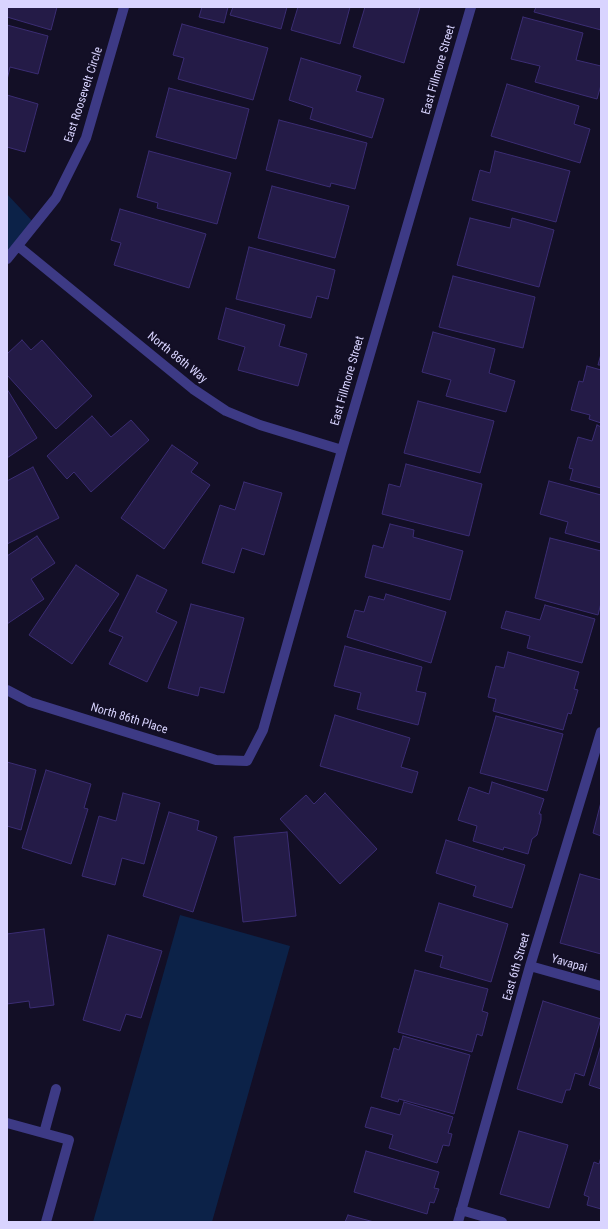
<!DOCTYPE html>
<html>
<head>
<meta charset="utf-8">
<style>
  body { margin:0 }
  #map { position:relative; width:608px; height:1229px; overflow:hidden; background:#130f26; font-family:"Roboto Condensed",sans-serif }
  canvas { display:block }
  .frame { position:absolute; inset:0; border:8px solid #d9d4ff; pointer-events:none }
</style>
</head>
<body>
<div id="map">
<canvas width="608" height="1229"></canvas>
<div class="frame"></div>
</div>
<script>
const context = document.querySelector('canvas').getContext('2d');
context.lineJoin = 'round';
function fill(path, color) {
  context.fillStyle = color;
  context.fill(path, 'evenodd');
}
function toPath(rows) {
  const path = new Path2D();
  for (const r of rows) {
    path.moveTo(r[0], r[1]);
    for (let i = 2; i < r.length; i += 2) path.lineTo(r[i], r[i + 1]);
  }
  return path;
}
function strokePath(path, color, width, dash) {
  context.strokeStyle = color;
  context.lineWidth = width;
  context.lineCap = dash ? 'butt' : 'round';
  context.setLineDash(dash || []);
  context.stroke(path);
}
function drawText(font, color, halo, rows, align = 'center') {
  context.font = font + ' "Roboto Condensed",sans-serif';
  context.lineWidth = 4;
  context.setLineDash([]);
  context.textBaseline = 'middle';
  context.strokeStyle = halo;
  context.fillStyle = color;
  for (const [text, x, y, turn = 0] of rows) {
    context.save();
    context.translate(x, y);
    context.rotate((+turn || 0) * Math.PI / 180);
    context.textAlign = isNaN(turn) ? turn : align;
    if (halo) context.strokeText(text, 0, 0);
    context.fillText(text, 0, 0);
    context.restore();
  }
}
fill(toPath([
  [7,194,35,224,7,258],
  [180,915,290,946,212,1222,93,1222]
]), '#0c2248');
const building = toPath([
  [7,7,57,7,51,30,7,17,7,7],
  [202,7,228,7,224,23,199,17,202,7],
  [233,7,287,7,281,29,230,15,233,7],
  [298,7,350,7,340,44,291,30,298,7],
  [365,7,420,7,404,63,353,47,365,7],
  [536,7,601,7,601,30,534,12,536,7],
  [523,17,583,33,576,60,601,66,601,85,597,99,535,82,540,66,511,59,523,17],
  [182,24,268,48,253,100,178,79,184,58,173,55,182,24],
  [7,25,48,36,38,74,10,67,7,80,7,25],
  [301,58,361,76,356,91,384,99,372,138,310,119,313,108,289,100,301,58],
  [507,84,579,106,574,124,590,129,580,163,491,136,507,84],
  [169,88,249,109,236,159,156,137,169,88],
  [7,95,38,104,25,152,7,147,7,95],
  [279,120,367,143,355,189,331,183,330,187,266,170,279,120],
  [149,151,231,173,217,224,157,208,158,203,137,197,149,151],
  [495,151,570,171,556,222,472,200,480,170,490,173,495,151],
  [272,186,349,206,335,258,258,238,272,186],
  [120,209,206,234,189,288,114,265,121,243,111,240,120,209],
  [470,218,510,228,512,218,554,230,539,287,457,265,470,218],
  [249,247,335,270,328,299,317,296,311,318,236,299,249,247],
  [453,276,535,297,523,348,439,327,453,276],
  [226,308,285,325,279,346,307,354,298,386,238,370,245,347,218,339,226,308],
  [433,332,495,349,489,373,515,381,506,412,446,396,451,380,422,372,433,332],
  [22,340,31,350,42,340,92,396,56,429,7,375,7,354,22,340],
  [601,354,601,365,598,365,601,354],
  [587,366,601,370,601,423,589,419,590,415,571,410,579,381,583,382,587,366],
  [7,389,37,438,7,458,7,389],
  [418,401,494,421,480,473,404,453,418,401],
  [92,416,111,437,131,420,149,440,91,492,74,472,67,479,47,456,92,416],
  [597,425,601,427,601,488,570,480,573,469,569,468,578,437,592,441,597,425],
  [172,445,198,463,191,472,210,485,164,549,121,518,172,445],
  [406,464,482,484,469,536,382,514,389,484,400,487,406,464],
  [33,467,59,518,7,544,7,481,33,467],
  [549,481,601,495,601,543,565,533,568,522,540,514,549,481],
  [244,482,282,493,264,555,242,548,234,573,202,563,220,505,235,510,244,482],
  [390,524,414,530,413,537,463,551,450,600,365,577,373,545,383,548,390,524],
  [37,536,55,563,31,579,44,599,7,624,7,556,37,536],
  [550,538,601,551,601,603,598,615,535,598,550,538],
  [76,565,119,594,72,664,29,635,76,565],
  [137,575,167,590,156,612,177,622,147,682,109,664,123,637,109,631,137,575],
  [386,594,446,612,431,663,347,637,355,610,364,612,369,596,384,600,386,594],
  [191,604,244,618,224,693,200,687,198,696,168,688,191,604],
  [545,605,595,619,582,663,527,648,530,636,501,628,506,611,540,620,545,605],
  [345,646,422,667,416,691,426,693,418,725,357,709,361,693,334,686,345,646],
  [508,652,579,672,574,689,578,690,571,714,568,713,563,730,493,711,496,699,488,697,496,666,504,668,508,652],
  [335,715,410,738,401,767,418,772,412,793,320,766,335,715],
  [496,716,563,734,547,791,480,773,496,716],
  [7,762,36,770,21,830,7,826,7,762],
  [46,770,91,784,84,808,88,809,71,864,22,848,46,770],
  [492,782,544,799,539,814,541,814,541,820,537,835,532,839,528,854,504,847,503,850,473,841,477,826,458,820,469,787,489,794,492,782],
  [123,793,160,803,144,864,122,858,115,885,82,876,99,816,116,821,123,793],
  [325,793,377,849,340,884,280,819,306,795,314,804,325,793],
  [601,802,601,836,593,833,601,802],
  [169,812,199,821,197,830,217,837,193,912,143,896,169,812],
  [287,832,296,916,243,922,234,837,287,832],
  [446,840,525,865,512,908,473,896,476,886,436,873,446,840],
  [580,874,601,880,601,954,560,943,580,874],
  [439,903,508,924,491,982,440,967,443,956,425,951,439,903],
  [44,929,54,1005,30,1008,29,1001,7,1004,7,934,44,929],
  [108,935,162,951,141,1018,126,1014,120,1031,83,1020,108,935],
  [415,970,488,989,482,1011,488,1013,482,1036,477,1034,472,1052,398,1032,415,970],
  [543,1001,601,1019,584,1076,575,1073,570,1090,566,1090,562,1103,517,1089,543,1001],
  [403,1036,470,1055,454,1114,399,1099,398,1102,381,1097,394,1048,399,1050,403,1036],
  [601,1045,601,1089,589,1085,601,1045],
  [404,1102,453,1117,448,1133,452,1134,449,1146,443,1145,437,1163,389,1148,393,1135,365,1127,371,1107,400,1115,404,1102],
  [519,1131,568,1145,549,1208,500,1194,519,1131],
  [366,1151,439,1172,434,1188,439,1189,434,1203,430,1202,427,1214,354,1192,366,1151],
  [601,1157,601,1209,587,1205,589,1197,584,1195,594,1162,599,1164,601,1157],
  [348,1215,374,1222,345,1222,348,1215]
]);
fill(building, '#241b47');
strokePath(building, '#3b2d73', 1);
strokePath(toPath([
  [530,966,601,986],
  [461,1210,502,1222],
  [458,1222,530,966,601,732]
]), '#3d3a85', 10);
strokePath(toPath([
  [18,246,193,389,226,411,260,425,342,450],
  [7,259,56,198,86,138,124,7],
  [7,690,30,702,216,760,247,761,263,730,342,450,471,7],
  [7,1123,69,1140,46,1222],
  [44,1133,56,1089]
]), '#3d3a85', 10);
drawText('12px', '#d9d4ff', '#130f26', [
  ["East Fillmore Street",439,70,-74],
  ["East Roosevelt Circle",84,95,-72],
  ["North 86th Way",177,358,39],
  ["East Fillmore Street",348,381,-74],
  ["North 86th Place",129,719,17],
  ["Yavapai",569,964,16],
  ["East 6th Street",517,967,-74]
]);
</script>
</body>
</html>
